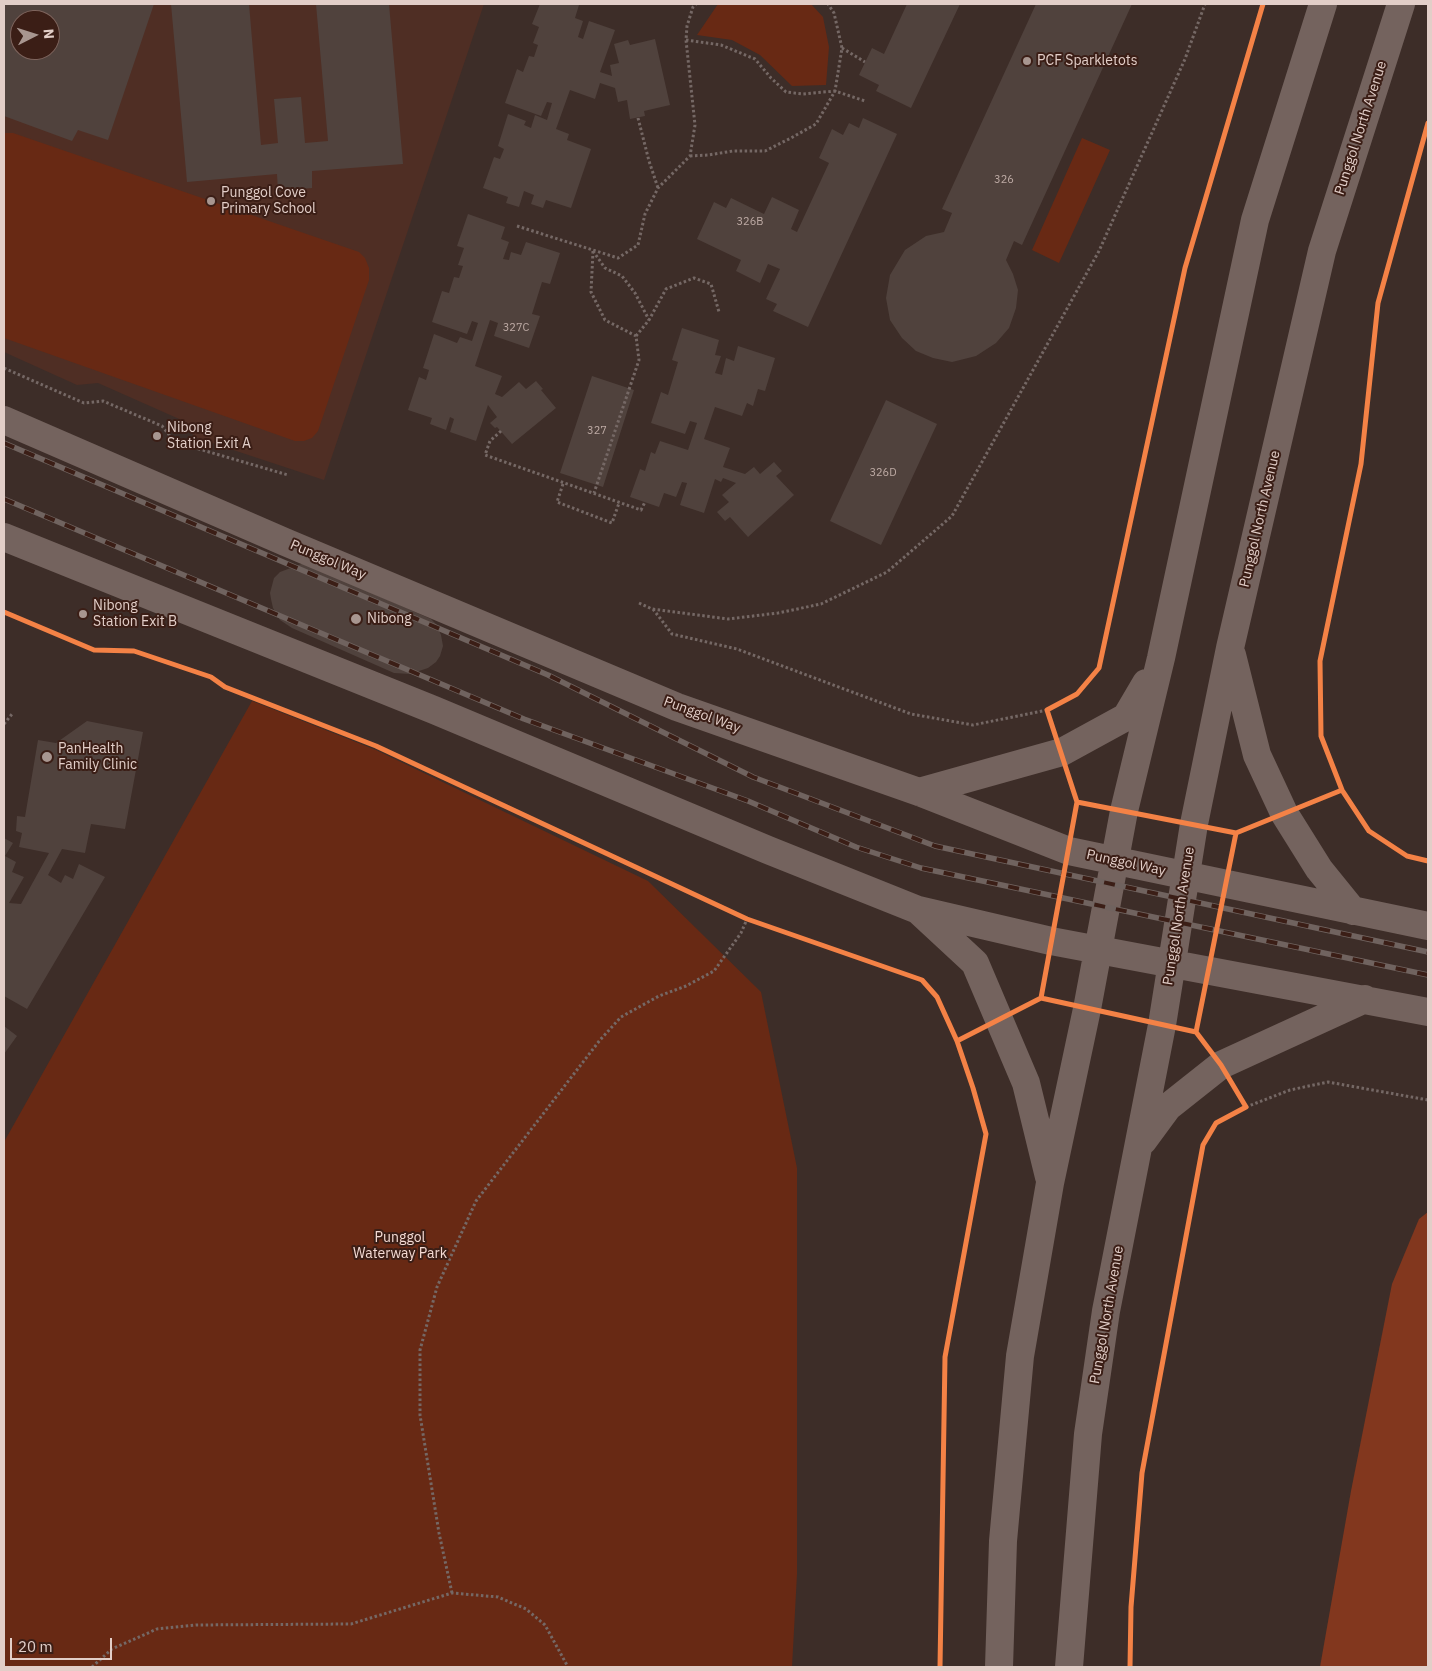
<!DOCTYPE html>
<html>
<head>
<meta charset="utf-8">
<style>
  body { margin:0 }
  #map { position:relative; width:1432px; height:1671px; overflow:hidden; background:#3d2d28; font-family:"IBM Plex Sans",sans-serif }
  canvas { display:block }
  .frame { position:absolute; inset:0; border:5px solid #e2cec8; pointer-events:none }
  .north { position:absolute; left:10px; top:10px; width:50px; height:50px; box-sizing:border-box; background:#3b1e16; border:1px solid #7e645d; border-radius:50%; rotate:85deg; font-size:14px; font-weight:700; line-height:20px; text-align:center; color:#e2cec8 }
  .north::after { content:''; display:block; margin:auto; width:18px; height:22px; background:#a89690; clip-path:polygon(50% 0,100% 100%,50% 72%,0 100%) }
  .scale { position:absolute; left:10px; top:1638px; width:102px; height:22px; box-sizing:border-box; border:2px solid #e2cec8; border-top:0; padding-left:6px; font-size:15px; line-height:18px; white-space:nowrap; color:#e2cec8; -webkit-text-stroke:4px #3b1e16; paint-order:stroke }
</style>
</head>
<body>
<div id="map">
<canvas width="1432" height="1671"></canvas>
<div class="frame"></div>
<div class="north">N</div>
<div class="scale">20 m</div>
</div>
<script>
const context = document.querySelector('canvas').getContext('2d');
context.lineJoin = 'round';
function fill(path, color) {
  context.fillStyle = color;
  context.fill(path, 'evenodd');
}
function toPath(rows) {
  const path = new Path2D();
  for (const r of rows) {
    path.moveTo(r[0], r[1]);
    for (let i = 2; i < r.length; i += 2) path.lineTo(r[i], r[i + 1]);
  }
  return path;
}
function strokePath(path, color, width, dash) {
  context.strokeStyle = color;
  context.lineWidth = width;
  context.lineCap = dash ? 'butt' : 'round';
  context.setLineDash(dash || []);
  context.stroke(path);
}
function drawText(font, color, halo, rows, align = 'center') {
  context.font = font + ' "IBM Plex Sans",sans-serif';
  context.lineWidth = 4;
  context.setLineDash([]);
  context.textBaseline = 'middle';
  context.strokeStyle = halo;
  context.fillStyle = color;
  for (const [text, x, y, turn = 0] of rows) {
    context.save();
    context.translate(x, y);
    context.rotate((+turn || 0) * Math.PI / 180);
    context.textAlign = isNaN(turn) ? turn : align;
    if (halo) context.strokeText(text, 0, 0);
    context.fillText(text, 0, 0);
    context.restore();
  }
}
fill(toPath([
  [4,4,484,4,324,480,194,437,186,422,98,383,77,385,4,352],
  [20,20,50,20,50,50,20,50]
]), '#4f2e24');
fill(toPath([
  [718,4,811,4,823,17,829,47,826,85,792,86,760,55,732,40,697,35],
  [4,133,13,133,359,252,365,258,369,268,369,280,318,431,312,438,304,441,295,441,4,338],
  [1082,138,1110,150,1059,263,1032,250],
  [252,701,376,750,648,881,761,992,797,1168,797,1574,792,1667,4,1667,4,1142]
]), '#682914');
fill(toPath([
  [1428,1212,1428,1667,1320,1667,1351,1491,1392,1284,1419,1219]
]), '#82371e');
fill(toPath([
  [4,4,154,4,108,140,78,130,72,141,4,116],
  [20,20,50,20,50,50,20,50],
  [171,4,249,4,261,145,278,143,274,99,301,97,305,143,328,141,316,4,389,4,403,164,312,171,312,188,278,191,277,174,187,182],
  [540,4,574,4,579,5,575,18,583,21,578,37,583,39,589,21,615,30,600,72,612,76,610,65,619,63,614,44,628,40,630,45,655,39,670,105,644,111,645,116,630,119,627,100,618,102,615,88,600,83,595,99,570,90,556,129,569,134,567,140,591,149,571,208,546,200,543,208,531,204,534,195,524,191,519,207,506,203,508,197,483,188,494,157,500,159,504,149,498,146,508,114,526,121,524,125,531,128,535,115,547,120,552,103,547,102,541,116,505,103,517,69,523,72,529,56,534,57,538,45,533,43,539,27,532,24],
  [907,4,960,4,911,108,876,91,879,85,859,75,872,48,884,54],
  [1036,4,1132,4,1022,245,1014,241,1006,260,1013,274,1018,290,1016,308,1009,328,996,343,976,356,952,362,933,358,916,351,902,338,890,320,886,298,890,275,905,250,926,236,944,232,952,213,942,209],
  [863,118,897,134,808,327,773,311,777,304,766,299,780,269,768,264,760,283,736,271,741,260,697,239,714,202,726,208,731,198,764,214,772,197,799,210,791,229,797,232,829,163,819,158,832,129,843,135,849,123,859,128],
  [468,214,505,227,501,239,509,242,503,259,509,260,511,252,521,255,526,242,560,253,550,284,542,282,532,314,540,316,529,348,494,336,498,323,490,320,475,366,502,376,495,394,502,397,519,382,526,389,536,381,543,389,541,390,556,408,512,444,497,427,495,428,490,423,497,417,488,405,476,441,450,432,454,419,450,417,446,430,430,424,432,418,408,410,419,377,426,380,429,370,423,368,434,334,457,343,460,337,472,341,478,323,472,321,467,334,432,322,442,291,449,293,454,277,459,278,463,266,458,265,464,248,457,246],
  [682,328,719,340,715,355,721,356,715,373,722,375,726,358,734,361,738,346,775,358,765,391,758,389,753,406,747,403,742,416,715,407,704,439,730,448,723,467,745,474,754,467,760,474,774,462,782,471,776,476,794,495,748,537,730,517,725,521,717,512,729,502,722,495,736,483,723,478,721,482,715,479,704,513,680,505,687,483,682,482,676,497,664,493,659,507,630,497,640,469,645,471,651,452,655,454,660,441,688,450,697,423,690,421,685,434,651,423,661,392,668,395,678,362,672,360],
  [592,376,634,390,603,487,560,473],
  [886,400,937,424,881,545,830,521],
  [304,563,431,619,436,624,441,635,443,646,440,656,436,662,428,668,410,674,394,673,292,628,280,620,273,608,271,599,270,593,274,578,280,572],
  [87,721,143,732,125,829,91,824,85,853,62,849,48,875,61,883,65,875,73,879,79,864,105,877,27,1009,4,996,4,838,13,843,5,856,16,862,12,872,24,877,9,903,21,904,49,853,19,847,22,833,16,831,17,816,25,817,38,740,56,743],
  [4,1026,17,1036,4,1054]
]), '#50423d');
strokePath(toPath([
  [686,40,721,45,755,59,771,78,786,92,803,94,835,91,865,101],
  [842,48,865,62],
  [638,118,649,161,658,188],
  [690,156,708,155,733,151,765,151,791,138,816,124,835,91,842,48,834,13,828,4],
  [517,226,618,258,638,245,645,214,658,188,690,156,695,125,686,40,687,26,693,7,696,4],
  [593,251,591,292,605,320,636,336,639,360,594,493],
  [593,251,605,268,622,276,635,293,649,320],
  [636,336,649,320,666,289,694,278,711,284,719,312],
  [4,368,84,403,103,401,162,426,175,442,288,475],
  [501,431,490,441,485,455,641,510,645,502],
  [563,484,557,502,612,523,619,503],
  [639,603,652,609,728,619,778,613,821,604,887,572,952,516,1099,251,1185,59,1205,4],
  [653,609,672,634,737,649,911,714,973,725,1047,710],
  [4,724,12,714],
  [1246,1107,1290,1090,1328,1082,1428,1100],
  [452,1593,439,1533,420,1415,420,1350,437,1287,476,1201,600,1040,621,1017,659,996,686,986,714,971,741,933,747,919],
  [92,1667,112,1649,157,1629,196,1625,351,1624,452,1593,498,1597,526,1609,545,1625,568,1667]
]), '#756865', 3, [2.5, 2.5]);
strokePath(toPath([
  [4,420,285,542,677,707,919,792,1069,851,1428,926],
  [4,537,434,710,768,850,918,910,1051,941,1428,1012],
  [1232,655,1257,755,1284,813,1319,869,1353,911],
  [919,792,1062,752,1126,717,1146,683],
  [920,912,975,963,1026,1083,1049,1177],
  [1143,1141,1168,1107,1221,1065,1365,999],
  [999,1667,1003,1541,1020,1356,1050,1183,1087,1009,1124,811,1161,658,1255,220,1323,4],
  [1069,1667,1088,1434,1106,1311,1162,1025,1194,824,1230,648,1322,251,1401,4]
]), '#74635e', 28);
const rail = toPath([
  [4,443,548,675,753,777,935,846,1428,952],
  [4,499,524,719,748,801,856,847,921,868,1428,975]
]);
strokePath(rail, '#70635f', 5.5);
strokePath(rail, '#3b1e16', 4, [11]);
strokePath(toPath([
  [1428,123,1378,303,1361,464,1320,661,1321,736,1342,790,1369,831,1407,856,1428,861],
  [4,612,94,650,134,651,211,677,225,687,376,746,747,919,922,980,937,997,957,1041,973,1088,986,1134,945,1357,940,1667],
  [1077,802,1236,833,1342,790],
  [1041,998,1196,1032,1221,1065,1246,1107,1216,1123,1203,1145,1142,1473,1131,1607,1130,1667],
  [1196,1032,1236,833],
  [957,1041,1041,998,1077,802,1047,710,1077,694,1099,668,1185,268,1263,4]
]), '#f48246', 5);
for (const [x, y, r, color] of [
  [1027,61,5,"#a89690"],
  [211,201,5,"#a89690"],
  [157,436,5,"#a89690"],
  [83,614,5,"#a89690"],
  [356,619,6,"#a89690"],
  [47,757,6,"#a89690"]
]) {
  const dot = new Path2D();
  dot.arc(x, y, r, 0, 2 * Math.PI);
  context.fillStyle = color;
  context.fill(dot);
  strokePath(dot, '#3b1e16', 2);
}
drawText('11px', '#beaba5', null, [
  ["326",1004,180],
  ["326B",750,222],
  ["327C",516,328],
  ["327",597,431],
  ["326D",883,473]
]);
drawText('14px', '#e2cec8', '#3b1e16', [
  ["PCF Sparkletots",1037,61],
  ["Punggol Cove",221,193],
  ["Primary School",221,209],
  ["Nibong",167,428],
  ["Station Exit A",167,444],
  ["Nibong",93,606],
  ["Station Exit B",93,622],
  ["Nibong",367,619],
  ["PanHealth",58,749],
  ["Family Clinic",58,765]
], 'left');
drawText('14px', '#e2cec8', '#3b1e16', [
  ["Punggol North Avenue",1361,128,-72],
  ["Punggol North Avenue",1260,519,-77],
  ["Punggol Way",328,560,23],
  ["Punggol Way",702,715,20],
  ["Punggol Way",1126,863,12],
  ["Punggol North Avenue",1179,916,-81],
  ["Punggol North Avenue",1107,1315,-80]
]);
drawText('14px', '#f5dbd4', '#3b1e16', [
  ["Punggol",400,1238],
  ["Waterway Park",400,1254]
]);
</script>
</body>
</html>
